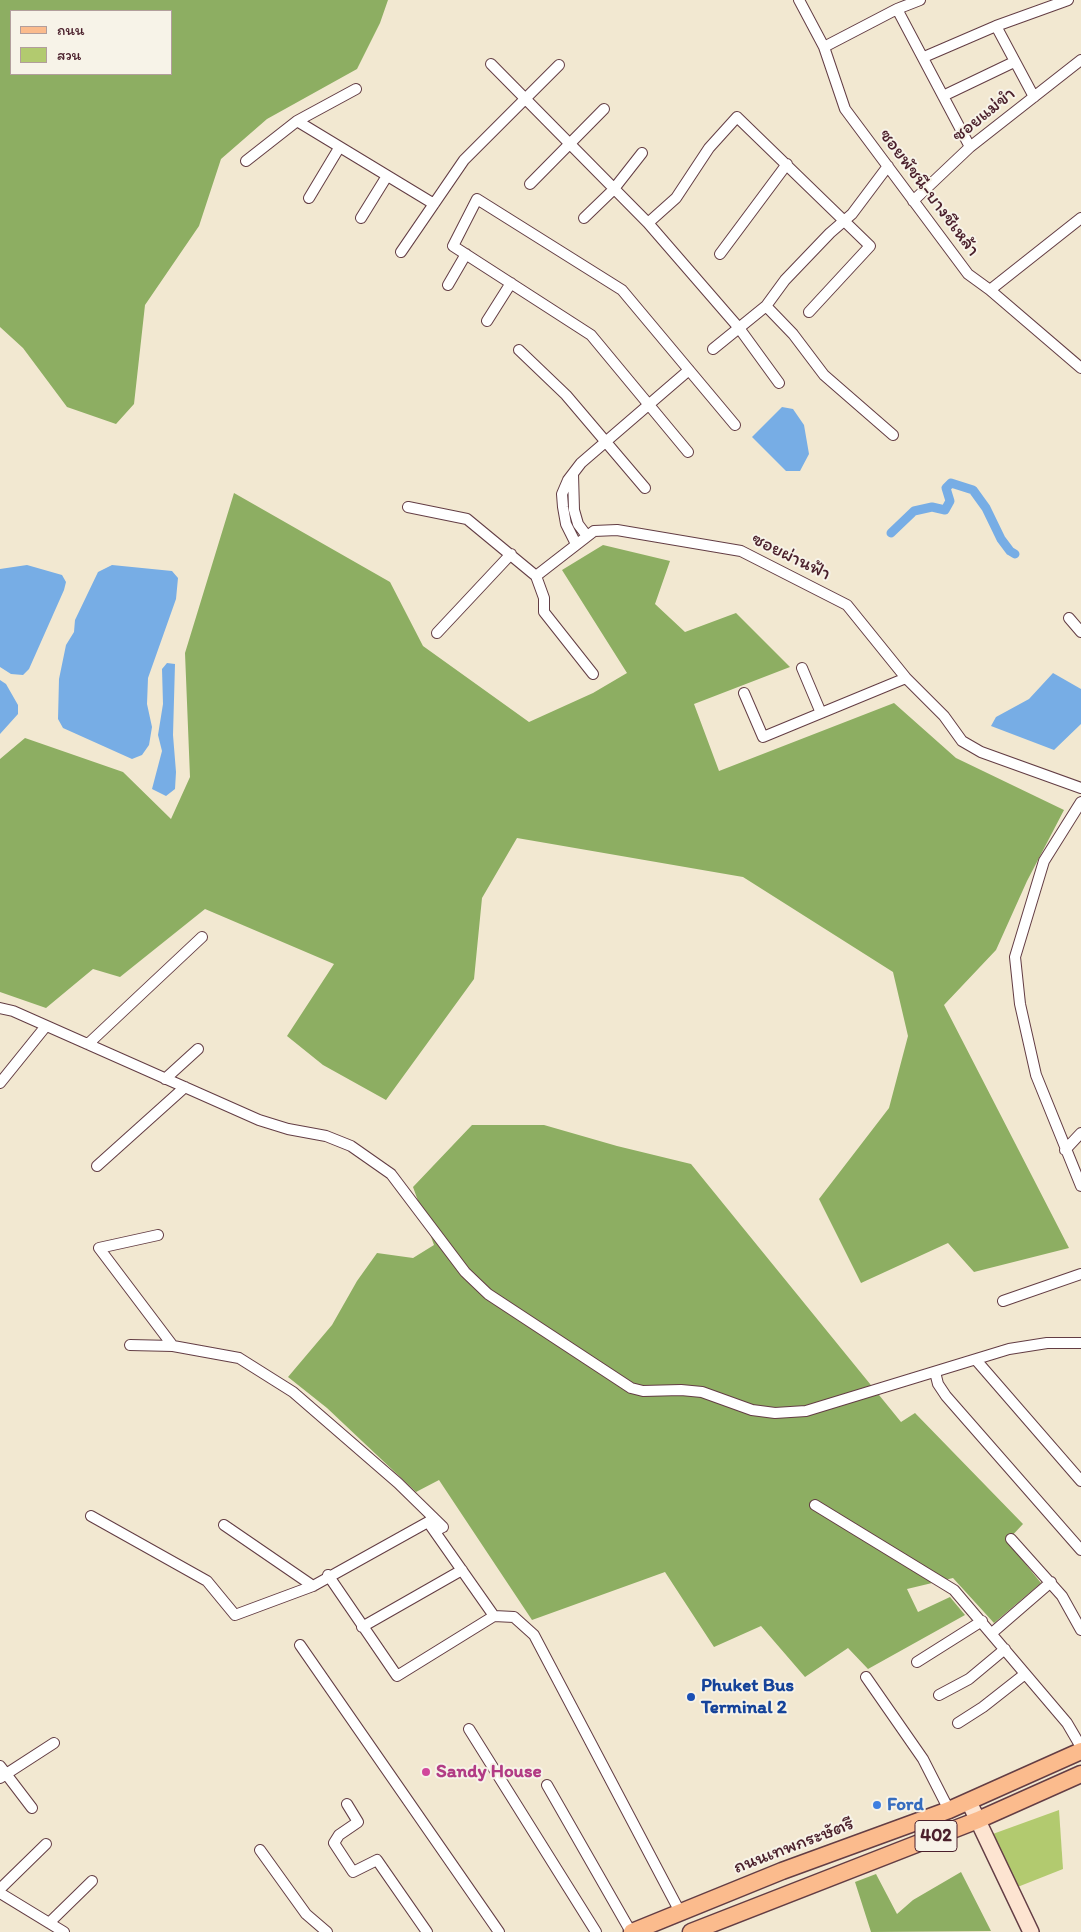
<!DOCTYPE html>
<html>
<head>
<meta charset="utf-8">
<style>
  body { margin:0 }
  #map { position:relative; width:1081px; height:1932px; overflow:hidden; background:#f2e8d1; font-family:Itim,"Playpen Sans Thai",sans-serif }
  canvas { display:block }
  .legend { position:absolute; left:10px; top:10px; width:162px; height:65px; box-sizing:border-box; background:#f7f3e8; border:1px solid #b29e9c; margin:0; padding:6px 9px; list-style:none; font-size:15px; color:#4a1f2b }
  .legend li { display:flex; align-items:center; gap:10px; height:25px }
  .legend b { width:25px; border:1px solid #b29e9c }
</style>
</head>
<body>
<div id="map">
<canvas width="1081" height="1932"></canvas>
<ul class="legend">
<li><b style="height:6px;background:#fbbb8d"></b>ถนน</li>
<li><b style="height:14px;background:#b2ca6f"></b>สวน</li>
</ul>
</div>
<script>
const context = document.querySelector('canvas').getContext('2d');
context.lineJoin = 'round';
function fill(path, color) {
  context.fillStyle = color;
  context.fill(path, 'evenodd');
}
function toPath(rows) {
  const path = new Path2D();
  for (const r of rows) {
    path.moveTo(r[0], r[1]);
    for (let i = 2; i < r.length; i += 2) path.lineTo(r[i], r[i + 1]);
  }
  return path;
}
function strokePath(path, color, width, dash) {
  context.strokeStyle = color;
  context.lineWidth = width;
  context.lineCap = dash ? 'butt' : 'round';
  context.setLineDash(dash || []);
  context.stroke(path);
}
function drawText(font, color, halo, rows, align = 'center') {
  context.font = font + ' Itim,"Playpen Sans Thai",sans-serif';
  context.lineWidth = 4;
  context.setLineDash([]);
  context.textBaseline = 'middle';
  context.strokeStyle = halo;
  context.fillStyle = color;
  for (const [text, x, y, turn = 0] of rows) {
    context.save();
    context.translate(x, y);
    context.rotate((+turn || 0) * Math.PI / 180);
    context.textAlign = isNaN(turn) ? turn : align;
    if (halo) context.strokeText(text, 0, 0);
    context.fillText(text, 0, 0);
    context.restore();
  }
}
fill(toPath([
  [1059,1810,1063,1869,1015,1888,990,1835]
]), '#b2ca6f');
fill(toPath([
  [0,0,388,0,380,23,357,69,267,119,221,159,199,226,145,305,134,404,116,424,67,407,23,348,0,327],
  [11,11,171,11,171,74,11,74],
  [234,493,390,582,423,646,529,722,593,693,627,673,562,570,603,545,670,561,655,604,685,632,736,613,790,667,694,704,719,771,894,703,956,758,1064,810,1027,881,996,950,944,1005,1069,1248,974,1272,948,1243,861,1283,819,1199,889,1108,908,1036,893,972,743,877,517,838,482,898,474,979,386,1100,323,1065,287,1036,334,964,205,909,120,977,93,969,46,1008,0,992,0,759,25,738,123,772,171,819,190,777,185,653],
  [472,1125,544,1125,617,1146,691,1164,901,1422,915,1413,1023,1524,1007,1541,1041,1583,994,1623,953,1578,907,1589,918,1612,950,1597,965,1615,868,1669,848,1648,805,1677,761,1626,714,1647,665,1572,532,1620,439,1480,416,1492,327,1408,288,1377,332,1325,357,1281,377,1253,413,1258,434,1245,413,1187],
  [961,1872,991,1931,871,1932,855,1882,876,1874,897,1914,913,1900]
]), '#8dae62');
fill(toPath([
  [782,407,793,409,804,425,809,454,800,471,786,471,752,437],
  [27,565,62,575,66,582,64,590,29,669,23,675,11,674,0,667,0,569],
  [112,565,172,571,178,578,176,599,148,678,147,704,152,727,149,745,142,755,132,759,63,728,58,719,59,679,66,645,74,632,75,620,98,572],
  [167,663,175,664,173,735,176,772,175,789,166,796,152,789,162,751,158,735,163,704,162,669],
  [1053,673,1081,689,1081,724,1054,750,991,726,996,717,1029,699],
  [0,680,6,684,18,705,18,714,0,734]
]), '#77ade5');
strokePath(toPath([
  [891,533,914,511,932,507,945,510,950,501,946,488,951,483,973,490,986,508,1001,539,1010,551,1015,554]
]), '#77ade5', 9);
const street = toPath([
  [799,0,824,47,845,109,968,274,990,290,1081,368],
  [897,9,970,147],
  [996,26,1034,97],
  [824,47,897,9,920,0],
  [924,57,996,26,1068,0],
  [491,64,648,223,739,328,779,383],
  [943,96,1014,62],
  [297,121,434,204],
  [246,161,297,121,356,89],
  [530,184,604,109],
  [309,198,339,148],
  [913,201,970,147,1081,60],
  [361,218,387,176],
  [584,218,613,190,642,153],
  [648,223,676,198,709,148,737,117,870,246,809,312],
  [401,252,464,160,559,65],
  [720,254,787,164],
  [448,285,466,254],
  [990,290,1081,218],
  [766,306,793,334,824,375,893,435],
  [487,321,511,283],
  [713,349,766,306,785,280,830,233,852,214,888,166],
  [519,350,566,395,645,488],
  [688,452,591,335,453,246,477,199,622,290,735,425],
  [573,474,574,510,578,524,587,536],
  [408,507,467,519,536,576],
  [576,544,566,524,563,507,562,494,568,480,581,463,689,370],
  [536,576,594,531,617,530,741,551,847,605,906,678,944,716,962,741,981,752,1081,788],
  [536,576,544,598,544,612,593,674],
  [1069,618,1081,632],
  [437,633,511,554],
  [802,668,821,713],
  [744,693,763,737,906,678],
  [1081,802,1044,861,1015,957,1020,1004,1036,1075,1081,1186],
  [0,1008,13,1011,259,1120,288,1129,326,1136,351,1146,391,1174,465,1272,488,1294,631,1388,643,1391,681,1390,702,1392,752,1410,775,1413,806,1411,1009,1349,1047,1343,1081,1343],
  [88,1044,202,937],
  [165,1079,198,1049],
  [0,1083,46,1026],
  [1065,1150,1081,1133],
  [97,1166,185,1087],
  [158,1235,99,1248,173,1346],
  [1003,1301,1081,1274],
  [130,1345,173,1346,239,1358,293,1392,398,1483,443,1527,435,1531],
  [976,1360,1081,1481],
  [935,1372,938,1384,946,1396,1081,1550],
  [815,1505,954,1590,1067,1723,1081,1747],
  [91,1516,207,1581,235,1615,313,1586,428,1522,494,1616],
  [224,1525,313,1586],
  [1011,1539,1062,1596,1081,1630],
  [328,1575,397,1676,494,1616,514,1617,534,1635,680,1912],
  [362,1627,462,1570],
  [992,1633,1051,1582],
  [300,1645,499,1932],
  [917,1662,982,1621],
  [866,1677,923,1759,949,1810],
  [939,1695,969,1679,1005,1649],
  [958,1723,983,1707,1025,1674],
  [469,1729,596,1932],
  [0,1766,32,1808],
  [0,1778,54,1743],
  [547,1785,631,1932],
  [347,1804,358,1822,339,1835,334,1843,353,1872,377,1860,427,1932],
  [260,1850,306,1914,327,1932],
  [0,1889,46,1844],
  [0,1893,64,1932],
  [49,1923,92,1881]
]);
const secondary = toPath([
  [969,1802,1031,1932]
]);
const primary = toPath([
  [632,1932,782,1871,949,1810,1081,1751],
  [691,1932,978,1820,1081,1774]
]);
strokePath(street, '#633d44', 12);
strokePath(secondary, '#633d44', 18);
strokePath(primary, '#633d44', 19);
strokePath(street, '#fff', 10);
strokePath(secondary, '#fde4d1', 15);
strokePath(primary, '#fbbb8d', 16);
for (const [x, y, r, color] of [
  [691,1697,5,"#1a4fb4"],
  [426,1772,5,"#d1479c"],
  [877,1805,5,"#3f7fe0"]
]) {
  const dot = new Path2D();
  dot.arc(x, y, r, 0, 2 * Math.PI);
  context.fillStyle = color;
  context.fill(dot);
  strokePath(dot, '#f7f3e8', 2);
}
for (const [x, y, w] of [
  [936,1836,42]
]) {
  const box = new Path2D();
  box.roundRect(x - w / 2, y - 15.5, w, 31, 4);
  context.fillStyle = '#f7f3e8';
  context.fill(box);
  strokePath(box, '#4a1f2b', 1);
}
drawText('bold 18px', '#4a1f2b', null, [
  ["402",936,1836]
]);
drawText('19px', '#4a1f2b', '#f7f3e8', [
  ["ซอยแม่ขำ",984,115,-39],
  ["ซอยพัชนี-บางชีเหล้า",929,193,53],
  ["ซอยผ่านฟ้า",791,557,26],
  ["ถนนเทพกระษัตรี",794,1846,-21]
]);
drawText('bold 19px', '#164399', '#f7f3e8', [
  ["Phuket Bus",701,1686],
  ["Terminal 2",701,1708]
], 'left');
drawText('bold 19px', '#b23c85', '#f7f3e8', [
  ["Sandy House",436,1772]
], 'left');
drawText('bold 19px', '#366cbe', '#f7f3e8', [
  ["Ford",887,1805]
], 'left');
</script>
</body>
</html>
